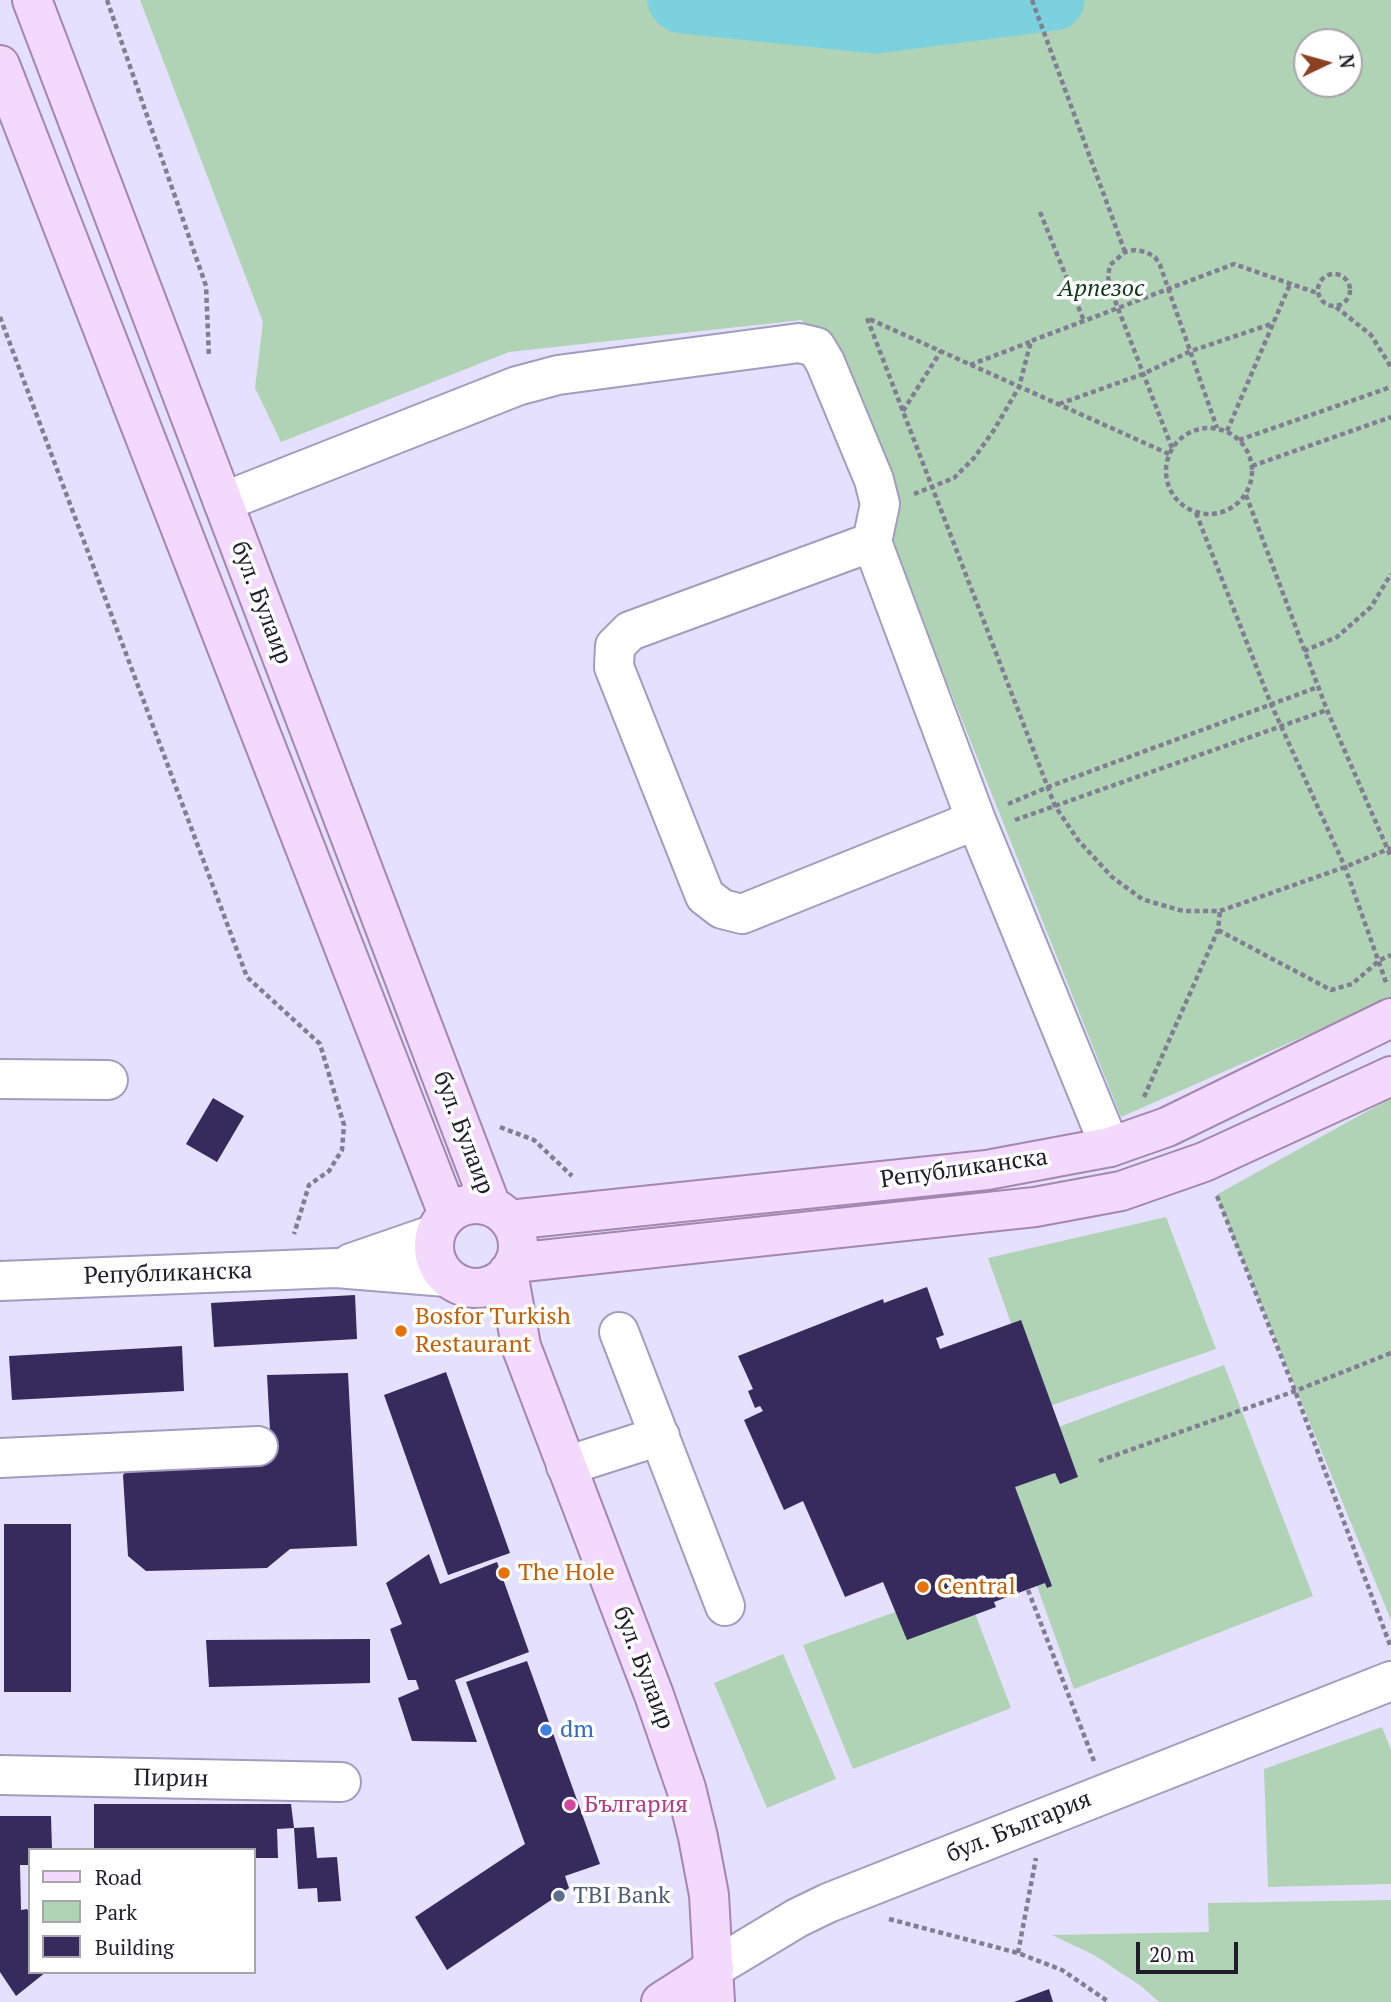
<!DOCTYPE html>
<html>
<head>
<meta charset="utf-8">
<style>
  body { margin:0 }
  #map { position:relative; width:1391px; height:2002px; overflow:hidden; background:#e5e0fd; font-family:"PT Serif",serif }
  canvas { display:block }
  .legend { position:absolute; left:28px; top:1848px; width:228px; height:126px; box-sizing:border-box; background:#fff; border:2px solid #a6a5aa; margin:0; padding:9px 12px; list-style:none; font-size:21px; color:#201e2b }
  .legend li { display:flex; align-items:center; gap:14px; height:35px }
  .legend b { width:35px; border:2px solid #a6a5aa }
  .north { position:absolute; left:1293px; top:28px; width:70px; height:70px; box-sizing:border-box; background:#fff; border:2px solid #a6a5aa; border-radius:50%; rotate:85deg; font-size:19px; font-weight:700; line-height:28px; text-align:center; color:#201e2b }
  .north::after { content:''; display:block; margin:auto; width:24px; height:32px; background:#8a4223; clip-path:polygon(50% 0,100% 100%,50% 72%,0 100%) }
  .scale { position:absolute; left:1136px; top:1942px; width:102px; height:32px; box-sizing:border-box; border:4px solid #201e2b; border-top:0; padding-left:9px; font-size:21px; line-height:24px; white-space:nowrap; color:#201e2b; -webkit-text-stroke:5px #fff; paint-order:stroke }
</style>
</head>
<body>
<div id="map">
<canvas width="1391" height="2002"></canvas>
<ul class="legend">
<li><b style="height:9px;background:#f3d9fb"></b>Road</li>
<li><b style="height:19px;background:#b0d3b5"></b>Park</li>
<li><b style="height:19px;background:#372a5c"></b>Building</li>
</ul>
<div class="north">N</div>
<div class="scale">20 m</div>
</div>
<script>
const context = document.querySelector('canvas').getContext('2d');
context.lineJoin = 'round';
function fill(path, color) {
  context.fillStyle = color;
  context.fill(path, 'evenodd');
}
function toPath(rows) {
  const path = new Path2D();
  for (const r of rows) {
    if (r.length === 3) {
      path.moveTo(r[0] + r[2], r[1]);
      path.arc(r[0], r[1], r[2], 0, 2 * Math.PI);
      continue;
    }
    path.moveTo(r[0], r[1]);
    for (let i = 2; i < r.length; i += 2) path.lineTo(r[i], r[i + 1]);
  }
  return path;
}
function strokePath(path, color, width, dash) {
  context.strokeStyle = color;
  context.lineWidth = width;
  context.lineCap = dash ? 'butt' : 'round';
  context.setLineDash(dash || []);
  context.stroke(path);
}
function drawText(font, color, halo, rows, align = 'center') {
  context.font = font + ' "PT Serif",serif';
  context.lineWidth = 7;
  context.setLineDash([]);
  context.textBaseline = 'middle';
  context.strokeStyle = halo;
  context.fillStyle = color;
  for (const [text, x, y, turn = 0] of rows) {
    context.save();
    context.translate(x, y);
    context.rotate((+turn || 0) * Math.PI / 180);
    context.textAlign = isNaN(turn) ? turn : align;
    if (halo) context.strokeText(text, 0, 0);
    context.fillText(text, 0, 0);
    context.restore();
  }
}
fill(toPath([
  [140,0,1391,0,1391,998,1121,1117,802,320,509,352,281,442,255,388,263,322],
  [1307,42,1349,42,1349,84,1307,84],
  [1391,1098,1391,1620,1216,1195],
  [1166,1217,1216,1349,1041,1409,988,1258],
  [1224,1365,1313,1596,1074,1689,989,1453],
  [965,1587,1011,1708,853,1769,803,1645],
  [783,1654,836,1779,767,1808,714,1683],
  [1382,1727,1391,1750,1391,1884,1268,1887,1264,1769],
  [1391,1900,1391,2002,1159,2002,1141,1986,1094,1955,1052,1935,1209,1932,1208,1903]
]), '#b0d3b5');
strokePath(toPath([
  [678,0,682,3,875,23,1054,0]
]), '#7bd2de', 61);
fill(toPath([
  [213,1098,244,1116,217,1162,186,1144],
  [927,1287,944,1335,936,1338,940,1349,1021,1320,1078,1477,1060,1484,1055,1473,1015,1487,1052,1586,1047,1588,1045,1583,994,1602,996,1607,907,1640,883,1582,845,1597,803,1501,784,1510,744,1420,763,1411,760,1406,755,1408,748,1391,753,1389,738,1356,883,1299,884,1303],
  [355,1295,357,1339,214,1347,211,1303],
  [182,1346,184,1391,12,1400,9,1356],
  [446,1372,510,1553,448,1575,384,1395],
  [348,1373,357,1546,290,1549,267,1568,146,1571,128,1556,123,1475,139,1458,271,1449,267,1375],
  [4,1524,71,1524,71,1692,4,1692],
  [429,1554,440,1584,497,1562,529,1652,455,1680,477,1742,412,1741,398,1698,419,1689,416,1680,408,1680,390,1629,402,1624,386,1583],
  [370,1639,370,1683,209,1687,206,1640],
  [527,1661,600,1864,565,1876,569,1888,447,1970,415,1917,525,1844,466,1682],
  [94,1804,291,1804,294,1828,314,1827,317,1858,337,1857,341,1901,318,1902,317,1888,298,1889,294,1828,277,1829,278,1858,254,1858,254,1850,94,1850],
  [0,1816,51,1816,52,1850,30,1850,30,1865,20,1865,21,1910,27,1909,30,1914,30,1972,46,1972,16,1996,0,1972],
  [1049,1989,1053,2002,1014,2002]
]), '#372a5c');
const minor = toPath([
  [223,502,517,386,558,375,799,343,816,347,825,362,874,480,880,504,872,542,976,820,1110,1147],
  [872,542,630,631,615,646,614,667,705,896,722,909,742,914,976,820],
  [0,1079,108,1080],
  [351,1263,435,1234],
  [0,1281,336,1268,446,1277],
  [619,1332,725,1606],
  [0,1458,258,1446],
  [566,1466,660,1436],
  [0,1775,341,1782],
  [714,1968,797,1918,828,1903,1391,1681]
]);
const major = toPath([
  [32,0,491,1206],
  [0,65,448,1214],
  [476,1246,42],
  [509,1220,987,1170,1110,1147,1167,1127,1391,1018],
  [514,1263,1035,1207,1121,1191,1204,1162,1391,1076],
  [508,1272,521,1346,654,1695,686,1788,698,1837,709,1895,715,2002],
  [661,2002,714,1968]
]);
strokePath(minor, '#a29cbe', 42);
strokePath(major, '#a487b0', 42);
strokePath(toPath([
  [107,0,206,286,209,357],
  [1032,0,1125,252],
  [1040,212,1084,321],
  [1334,290,16],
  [1336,307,1371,335,1391,367],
  [0,317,247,977,320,1044,344,1125,342,1150,329,1171,309,1185,294,1234],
  [970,365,1030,342],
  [1059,404,1143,374,1191,351,1274,323],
  [903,411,941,351],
  [1209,471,43],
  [1227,431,1291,282],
  [1239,440,1391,387],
  [1172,448,1109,285,1108,276,1110,265,1125,252,1135,250,1146,252,1155,257,1160,265,1217,428],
  [1169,454,867,318,1055,806,1078,840,1112,877,1142,899,1155,903,1183,911,1220,911,1345,867,1391,848],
  [1252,466,1391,417],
  [914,494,954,478,974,458,994,430,1019,387,1031,341,1234,264,1317,293],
  [1246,495,1327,710,1391,857],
  [1196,513,1271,704,1345,867,1387,985],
  [1304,651,1337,637,1371,607,1391,574],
  [1008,804,1048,787,1318,687],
  [1015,820,1327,710],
  [1218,930,1331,990,1352,984,1380,960,1391,955],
  [1144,1097,1218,930,1220,911],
  [500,1127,534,1140,572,1176],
  [1217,1196,1295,1391,1390,1645],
  [1099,1461,1295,1391,1391,1353],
  [1028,1590,1094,1761],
  [889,1919,1018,1953,1062,1970,1109,2002],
  [1018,1953,1036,1858]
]), '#817d92', 4.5, [5, 3.5]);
strokePath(minor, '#fff', 38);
strokePath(major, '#f3d9fb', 38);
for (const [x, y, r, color] of [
  [401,1331,7,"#e8710a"],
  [504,1573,7,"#e8710a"],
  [923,1587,7,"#e8710a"],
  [546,1730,7,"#3f7fe0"],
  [570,1805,7,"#d1479c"],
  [559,1896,7,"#5c6f8a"]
]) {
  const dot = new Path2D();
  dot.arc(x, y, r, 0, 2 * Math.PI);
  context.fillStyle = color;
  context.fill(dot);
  strokePath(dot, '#fff', 2.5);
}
drawText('italic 24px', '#0f381a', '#fff', [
  ["Арпезос",1101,289]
]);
drawText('24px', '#201e2b', '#fff', [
  ["бул. Булаир",261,603,69],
  ["бул. Булаир",463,1133,69],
  ["Републиканска",964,1169,-8],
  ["Републиканска",168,1274,-2],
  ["бул. Булаир",643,1668,69],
  ["Пирин",171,1779,1],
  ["бул. България",1019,1827,-22]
]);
drawText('24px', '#c56008', '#fff', [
  ["Bosfor Turkish",415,1317],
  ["Restaurant",415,1345],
  ["The Hole",518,1573],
  ["Central",937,1587]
], 'left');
drawText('24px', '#366cbe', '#fff', [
  ["dm",560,1730]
], 'left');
drawText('24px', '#b23c85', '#fff', [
  ["България",584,1805]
], 'left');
drawText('24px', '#4e5e75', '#fff', [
  ["TBI Bank",573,1896]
], 'left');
</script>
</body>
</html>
